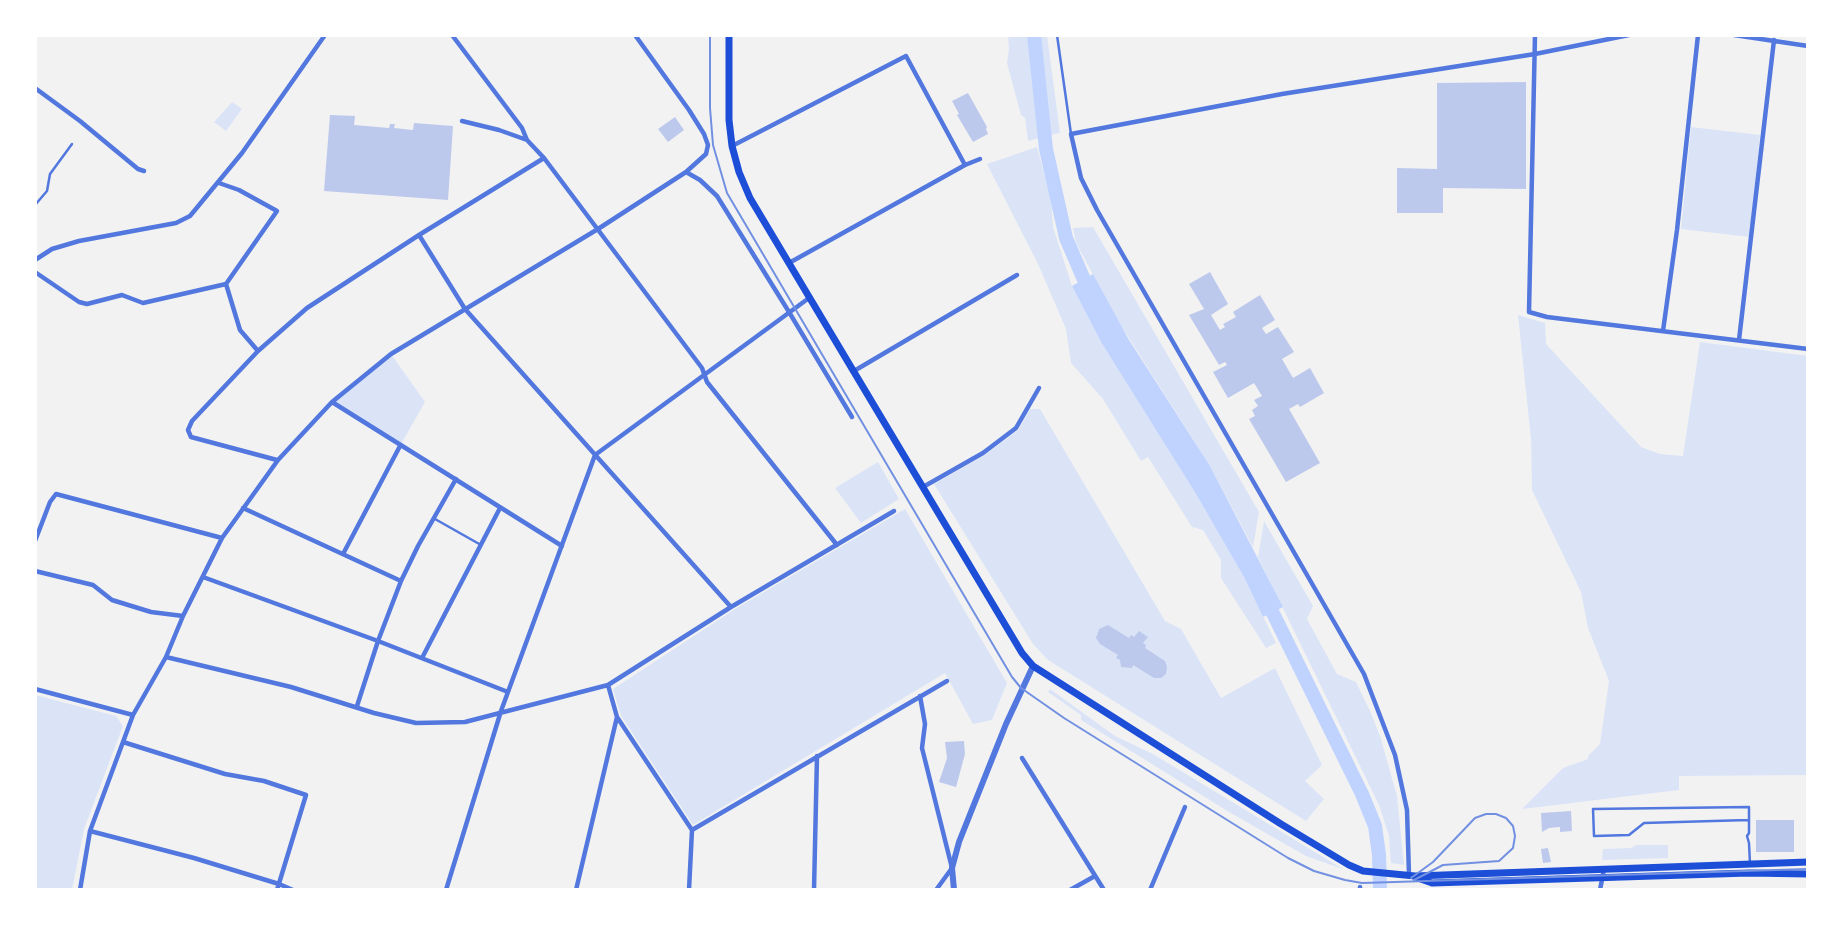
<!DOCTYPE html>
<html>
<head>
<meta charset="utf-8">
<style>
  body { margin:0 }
  #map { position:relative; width:1843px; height:925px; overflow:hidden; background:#f2f2f2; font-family:"IBM Plex Sans",sans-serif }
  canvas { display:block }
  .frame { position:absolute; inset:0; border:37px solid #fff; pointer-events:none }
</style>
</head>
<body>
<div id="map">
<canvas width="1843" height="925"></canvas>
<div class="frame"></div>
</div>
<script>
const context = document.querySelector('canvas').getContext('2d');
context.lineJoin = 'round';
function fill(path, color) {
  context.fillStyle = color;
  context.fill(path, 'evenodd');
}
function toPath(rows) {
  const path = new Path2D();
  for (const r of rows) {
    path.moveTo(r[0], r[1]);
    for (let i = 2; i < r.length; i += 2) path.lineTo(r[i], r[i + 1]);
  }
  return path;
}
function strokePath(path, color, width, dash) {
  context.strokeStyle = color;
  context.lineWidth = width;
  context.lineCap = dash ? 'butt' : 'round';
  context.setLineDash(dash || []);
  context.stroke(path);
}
fill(toPath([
  [1008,35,1029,35,1039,138,1028,141,1025,118,1021,115,1007,63,1009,49],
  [1039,35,1047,35,1060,133,1050,135],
  [232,102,242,109,226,131,214,122],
  [1691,127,1760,135,1750,237,1681,229],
  [1037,147,1051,199,1053,227,1072,286,1101,342,1196,494,1245,579,1276,643,1266,648,1221,578,1221,560,1203,530,1192,527,1148,457,1141,461,1103,399,1071,363,1066,329,1038,264,987,164],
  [1093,227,1259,512,1253,547,1210,466,1118,321,1076,243,1073,228],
  [1518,315,1545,323,1546,344,1641,447,1660,454,1683,456,1700,342,1808,356,1808,775,1679,776,1679,790,1522,809,1563,768,1588,759,1588,756,1600,744,1609,681,1588,628,1581,592,1532,490,1531,439],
  [391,354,425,402,400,446,332,402],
  [1030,409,1040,409,1165,621,1181,629,1221,698,1275,668,1322,765,1305,781,1324,799,1306,821,1048,660,1033,644,934,484,985,455,1018,430],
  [878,462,899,499,861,523,835,488],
  [905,509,1007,683,992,720,973,724,945,673,693,825,621,716,613,689,735,609],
  [1264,521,1313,606,1307,619,1337,674,1356,682,1371,713,1381,739,1397,796,1404,865,1391,863,1389,836,1379,805,1258,557],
  [1050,689,1115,736,1153,754,1343,869,1306,856,1229,812,1081,720,1081,715,1048,692],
  [35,695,116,716,123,726,84,829,72,890,35,890],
  [1636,845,1668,845,1668,858,1602,860,1603,849,1631,848]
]), '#dbe4f7');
fill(toPath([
  [1093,274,1129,340,1210,466,1283,607,1263,617,1245,579,1196,494,1101,342,1072,286]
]), '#bfd3fe');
strokePath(toPath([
  [1034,35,1046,149,1066,238,1091,296],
  [1264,595,1362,794,1375,826,1379,855,1380,890]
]), '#bfd3fe', 14);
fill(toPath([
  [1526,82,1526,189,1443,188,1443,213,1397,213,1397,168,1437,169,1437,83],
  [968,93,987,127,986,129,988,134,973,142,957,115,959,114,952,101],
  [330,115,355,116,354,125,389,128,390,124,395,124,394,128,413,130,414,123,453,126,448,200,324,191],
  [675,117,684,130,668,142,658,129],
  [1210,272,1228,304,1211,315,1220,330,1225,327,1223,324,1236,317,1233,312,1260,295,1275,320,1262,328,1266,334,1278,327,1294,352,1282,359,1293,378,1310,368,1324,393,1300,407,1298,404,1289,409,1320,463,1286,482,1249,419,1255,416,1252,410,1258,406,1254,400,1262,396,1254,383,1228,398,1213,372,1227,365,1225,362,1219,365,1189,315,1204,309,1189,284],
  [1108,625,1129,638,1131,635,1134,637,1139,631,1148,637,1143,643,1146,645,1145,648,1165,661,1167,667,1166,674,1161,678,1154,678,1133,665,1132,668,1121,667,1120,660,1116,658,1118,655,1100,644,1096,638,1099,629],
  [964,741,965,754,956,787,939,782,947,758,945,742],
  [1571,811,1572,831,1560,832,1560,827,1549,828,1542,832,1541,813],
  [1756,820,1794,820,1794,852,1756,852],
  [1548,848,1551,862,1543,863,1541,849]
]), '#bdc9ec');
strokePath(toPath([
  [1057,35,1071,134],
  [35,205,47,191,50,174,72,144],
  [435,519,481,545],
  [1748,820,1644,823,1629,835,1594,836,1593,809,1749,807,1749,833,1747,836,1749,843,1750,864]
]), '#5277de', 2.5);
strokePath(toPath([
  [452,35,522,128,527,140,544,158,702,368,707,382,837,545],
  [1535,35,1529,312,1547,317,1808,349],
  [1734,35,1808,46],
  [35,88,80,121,138,169,144,171],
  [462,121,499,130,527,140],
  [732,146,906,56,965,165],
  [686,172,700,180,717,196,789,312,852,417],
  [419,235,465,309,731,607],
  [35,260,52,249,79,241,176,223,190,216,242,153,325,35],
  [789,263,965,165,980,159],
  [35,272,79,302,87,304,122,295,143,303,226,284,277,211,239,190,219,183],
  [226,284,240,330,258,351],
  [1663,331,1677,230,1698,35],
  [1739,340,1774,40],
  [854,371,1017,275],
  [332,402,562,546],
  [277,460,191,437,188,430,192,421,258,351,307,308,419,235,544,158],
  [923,487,983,453,1016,428,1039,388],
  [243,508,401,581],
  [35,541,50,502,56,494,222,538],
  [343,554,400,446],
  [35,571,93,585,112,600,151,612,183,616],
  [203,577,378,641,508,692],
  [166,657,291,687,374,713,416,723,465,722,608,685,731,607,894,511],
  [422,658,500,508],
  [608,685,617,717,692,830],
  [35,689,133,715],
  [920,696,925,724,922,748,952,868,936,890],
  [357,706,378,641,401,581,418,546,456,479],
  [123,742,225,774,264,781,306,795,277,890],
  [1022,758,1104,890],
  [692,830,947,681],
  [90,831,194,858,279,884,293,890],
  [1409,875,1407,810,1395,755,1364,674,1097,210,1081,178,1071,134,1282,94,1535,54,1629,35],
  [1360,887,1360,890],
  [80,890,90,831,133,715,166,657,183,616,222,538,278,460,332,402,391,354,598,229,686,172,706,154,708,145,704,134,689,110,635,35],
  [446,890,501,711,595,455,809,298],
  [576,890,617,717],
  [689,890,692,830],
  [814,890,817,756],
  [1070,890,1095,876],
  [1150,890,1185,807],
  [1600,890,1604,869]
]), '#5277de', 4.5);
strokePath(toPath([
  [954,890,952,868,959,842,1006,724,1033,666]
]), '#5277de', 6);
strokePath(toPath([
  [729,35,729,120,732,146,739,172,750,198,1022,653,1033,666,1281,824,1349,865,1363,871,1415,876,1808,862],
  [1415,877,1432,883,1749,873,1808,874]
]), '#1d4ed8', 7);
strokePath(toPath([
  [710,35,710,108,713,145,727,193,1012,677,1021,688,1064,718,1288,858,1314,871,1345,880,1362,883,1395,882,1808,869],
  [1411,878,1433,862,1475,818,1486,814,1496,814,1506,818,1513,826,1515,836,1513,848,1499,861,1443,865,1414,880]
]), '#7290e2', 2);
</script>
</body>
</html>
